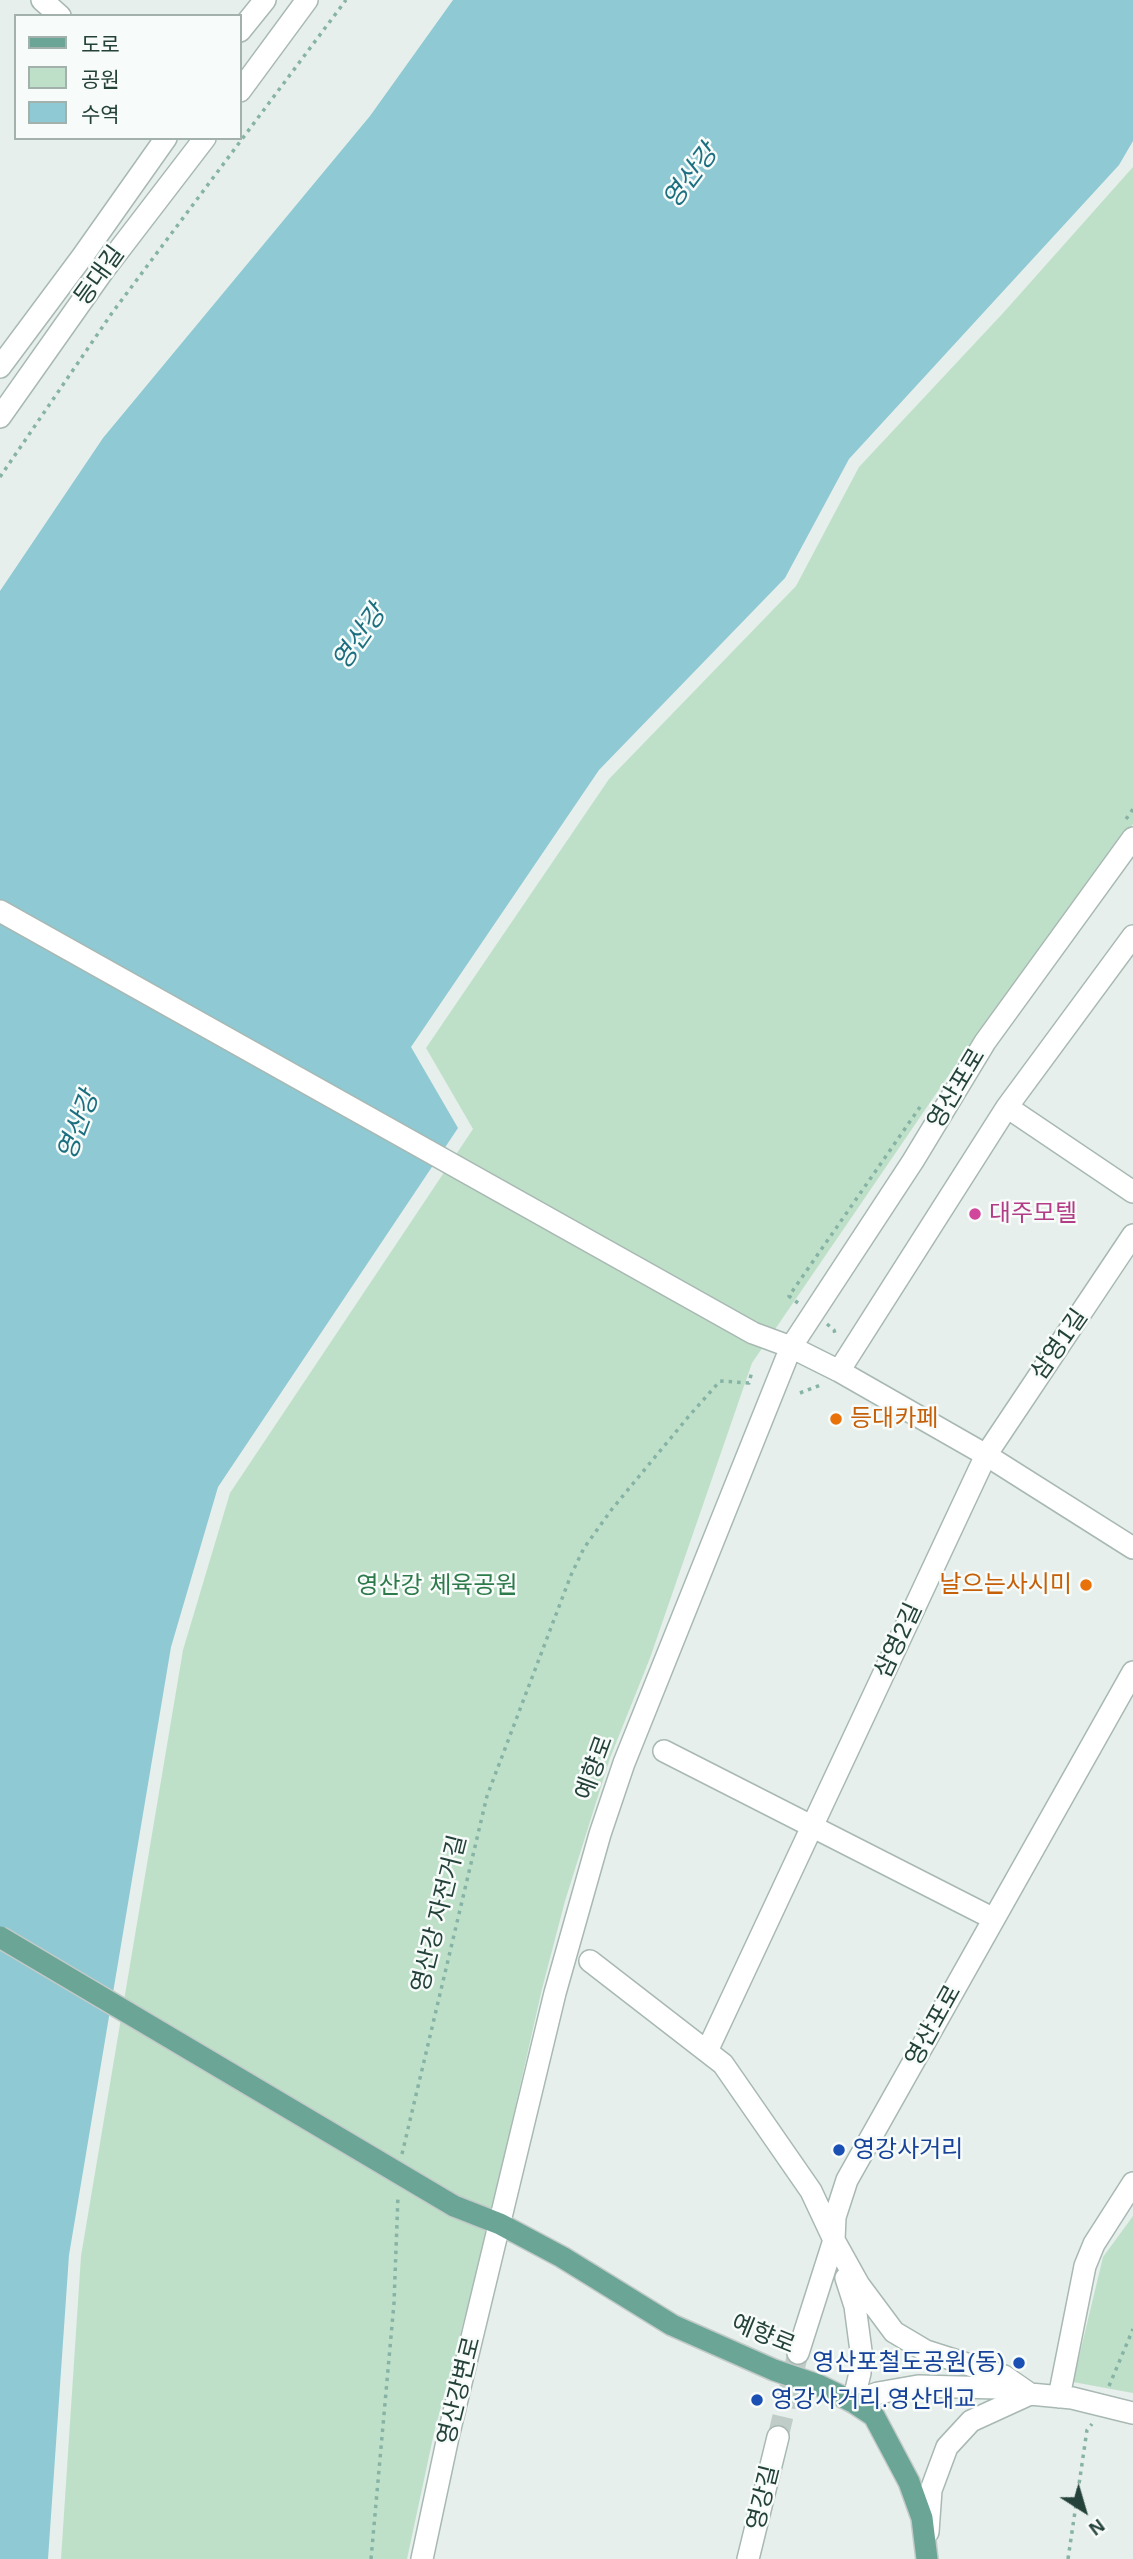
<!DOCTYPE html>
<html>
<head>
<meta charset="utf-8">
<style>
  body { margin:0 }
  #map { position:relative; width:1133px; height:2559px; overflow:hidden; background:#e6efeb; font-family:Helvetica,"Noto Sans KR",sans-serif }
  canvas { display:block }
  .legend { position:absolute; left:14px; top:14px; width:228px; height:126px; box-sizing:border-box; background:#f7fbf9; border:2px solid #a3b1ad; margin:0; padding:9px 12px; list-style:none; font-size:21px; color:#24423a }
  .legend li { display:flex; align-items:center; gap:14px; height:35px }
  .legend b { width:35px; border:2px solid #a3b1ad }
  .north { position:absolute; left:1049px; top:2475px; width:70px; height:70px; -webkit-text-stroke:5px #f7fbf9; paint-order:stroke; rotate:143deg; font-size:19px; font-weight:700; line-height:28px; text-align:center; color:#24423a }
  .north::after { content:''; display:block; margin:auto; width:24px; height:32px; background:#24423a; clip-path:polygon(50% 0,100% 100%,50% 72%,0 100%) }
</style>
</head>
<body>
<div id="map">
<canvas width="1133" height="2559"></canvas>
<ul class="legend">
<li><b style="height:9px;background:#6aa596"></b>도로</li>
<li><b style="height:19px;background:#bfe0c8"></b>공원</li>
<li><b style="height:19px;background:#8ec9d4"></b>수역</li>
</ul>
<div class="north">N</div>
</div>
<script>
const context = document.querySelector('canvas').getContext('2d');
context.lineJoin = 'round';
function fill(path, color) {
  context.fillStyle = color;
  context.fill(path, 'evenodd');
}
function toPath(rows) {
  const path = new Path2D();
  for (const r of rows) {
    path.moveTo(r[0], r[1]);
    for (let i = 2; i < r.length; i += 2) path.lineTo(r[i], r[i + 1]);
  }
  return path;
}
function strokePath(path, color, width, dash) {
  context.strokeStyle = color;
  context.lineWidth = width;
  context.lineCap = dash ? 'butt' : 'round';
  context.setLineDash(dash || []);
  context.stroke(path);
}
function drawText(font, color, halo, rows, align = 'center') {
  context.font = font + ' Helvetica,"Noto Sans KR",sans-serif';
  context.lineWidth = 5;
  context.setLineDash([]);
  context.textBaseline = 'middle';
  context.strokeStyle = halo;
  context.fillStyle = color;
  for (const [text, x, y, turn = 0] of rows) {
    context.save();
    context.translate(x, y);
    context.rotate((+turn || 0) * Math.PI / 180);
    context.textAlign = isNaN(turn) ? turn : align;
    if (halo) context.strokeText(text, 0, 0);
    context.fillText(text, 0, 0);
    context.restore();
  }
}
fill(toPath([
  [1133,167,1133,824,955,1066,752,1363,650,1658,610,1758,565,1901,542,1989,485,2241,434,2433,407,2559,61,2559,81,2256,183,1650,230,1493,473,1129,426,1048,609,779,796,586,859,467,1004,312],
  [1133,2216,1133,2393,1073,2382,1103,2257]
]), '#bfe0c8');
fill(toPath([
  [453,0,1133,0,1133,141,1119,165,849,459,785,578,599,770,411,1047,458,1128,218,1487,171,1647,69,2255,48,2559,0,2559,0,591,103,438,370,116]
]), '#8ec9d4');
strokePath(toPath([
  [778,2437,798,2353]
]), '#bfccc8', 21, [21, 10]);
const minor = toPath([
  [42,0,60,16],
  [240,31,265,0],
  [240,91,307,0],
  [0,367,82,257,166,138],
  [0,417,103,271,205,138],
  [0,911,753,1333,791,1347,839,1371,986,1455,1133,1548],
  [1007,1107,1133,1192],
  [839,1371,1007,1107,1133,936],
  [664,1751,994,1919],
  [590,1961,723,2064,811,2191,834,2240,859,2285,894,2332,926,2351,1004,2376,1030,2394,971,2421,947,2447,931,2490,928,2532],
  [707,2051,986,1455,1133,1235],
  [834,2240,835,2217,847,2180,1133,1672],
  [846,2278,855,2306,861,2351,860,2373,853,2402],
  [798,2353,834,2240],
  [1059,2397,1085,2266,1094,2244,1133,2183],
  [853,2402,878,2393,918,2386,999,2388,1030,2394,1072,2398,1133,2413],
  [422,2559,448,2437,555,1993,600,1834,624,1763,791,1347,913,1161,985,1042,1133,838],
  [748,2559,778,2437]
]);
const major = toPath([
  [454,2206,500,2224,562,2257,672,2325,774,2370,818,2385,853,2402,874,2416,909,2482,922,2518,927,2559]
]);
strokePath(minor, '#a8b8b2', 24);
strokePath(major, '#c2cac8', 24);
strokePath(toPath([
  [0,477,112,313,346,0],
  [1126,819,1133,809],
  [798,1303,789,1296,920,1107],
  [827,1324,834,1330,836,1337],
  [800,1393,823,1384],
  [402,2154,487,1796,571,1575,584,1548,612,1509,689,1416,720,1381,749,1383,752,1371],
  [1109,2386,1133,2329],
  [371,2559,394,2303,398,2196],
  [1068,2559,1087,2430,1092,2424]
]), '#86b3a5', 3.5, [3.5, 5]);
strokePath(minor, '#fff', 21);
strokePath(major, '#6aa596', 21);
const majorBridge = toPath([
  [0,1937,454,2206]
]);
strokePath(majorBridge, '#c2cac8', 24, []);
strokePath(majorBridge, '#6aa596', 21);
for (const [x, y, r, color] of [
  [975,1214,7,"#d1479c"],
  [836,1419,7,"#e8710a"],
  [1086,1585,7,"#e8710a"],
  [839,2150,7,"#1a4fb4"],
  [1019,2363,7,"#1a4fb4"],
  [757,2400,7,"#1a4fb4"]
]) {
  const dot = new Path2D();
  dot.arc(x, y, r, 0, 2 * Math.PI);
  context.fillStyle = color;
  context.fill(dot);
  strokePath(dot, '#f7fbf9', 2.5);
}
drawText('24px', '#24423a', '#f7fbf9', [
  ["등대길",100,276,-54],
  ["영산포로",957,1089,-59],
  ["삼영1길",1060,1345,-55],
  ["삼영2길",899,1641,-65],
  ["예향로",595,1768,-70],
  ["영산강 자전거길",440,1914,-76],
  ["영산포로",934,2026,-61],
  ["예향로",763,2335,22],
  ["영산강변로",460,2391,-76],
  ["영강길",764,2498,-76]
]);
drawText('24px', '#b23c85', '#f7fbf9', [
  ["대주모텔",989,1214]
], 'left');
drawText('24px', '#c56008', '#f7fbf9', [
  ["등대카페",850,1419],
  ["날으는사시미",1072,1585,"right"]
], 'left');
drawText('24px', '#2d7a4b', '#f7fbf9', [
  ["영산강 체육공원",437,1586]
]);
drawText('24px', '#164399', '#f7fbf9', [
  ["영강사거리",853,2150],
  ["영산포철도공원(동)",1005,2363,"right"],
  ["영강사거리.영산대교",771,2400]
], 'left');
drawText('italic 26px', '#1c6f80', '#f7fbf9', [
  ["영산강",691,177,-53],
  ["영산강",360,638,-55],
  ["영산강",79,1126,-69]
]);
</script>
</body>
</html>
